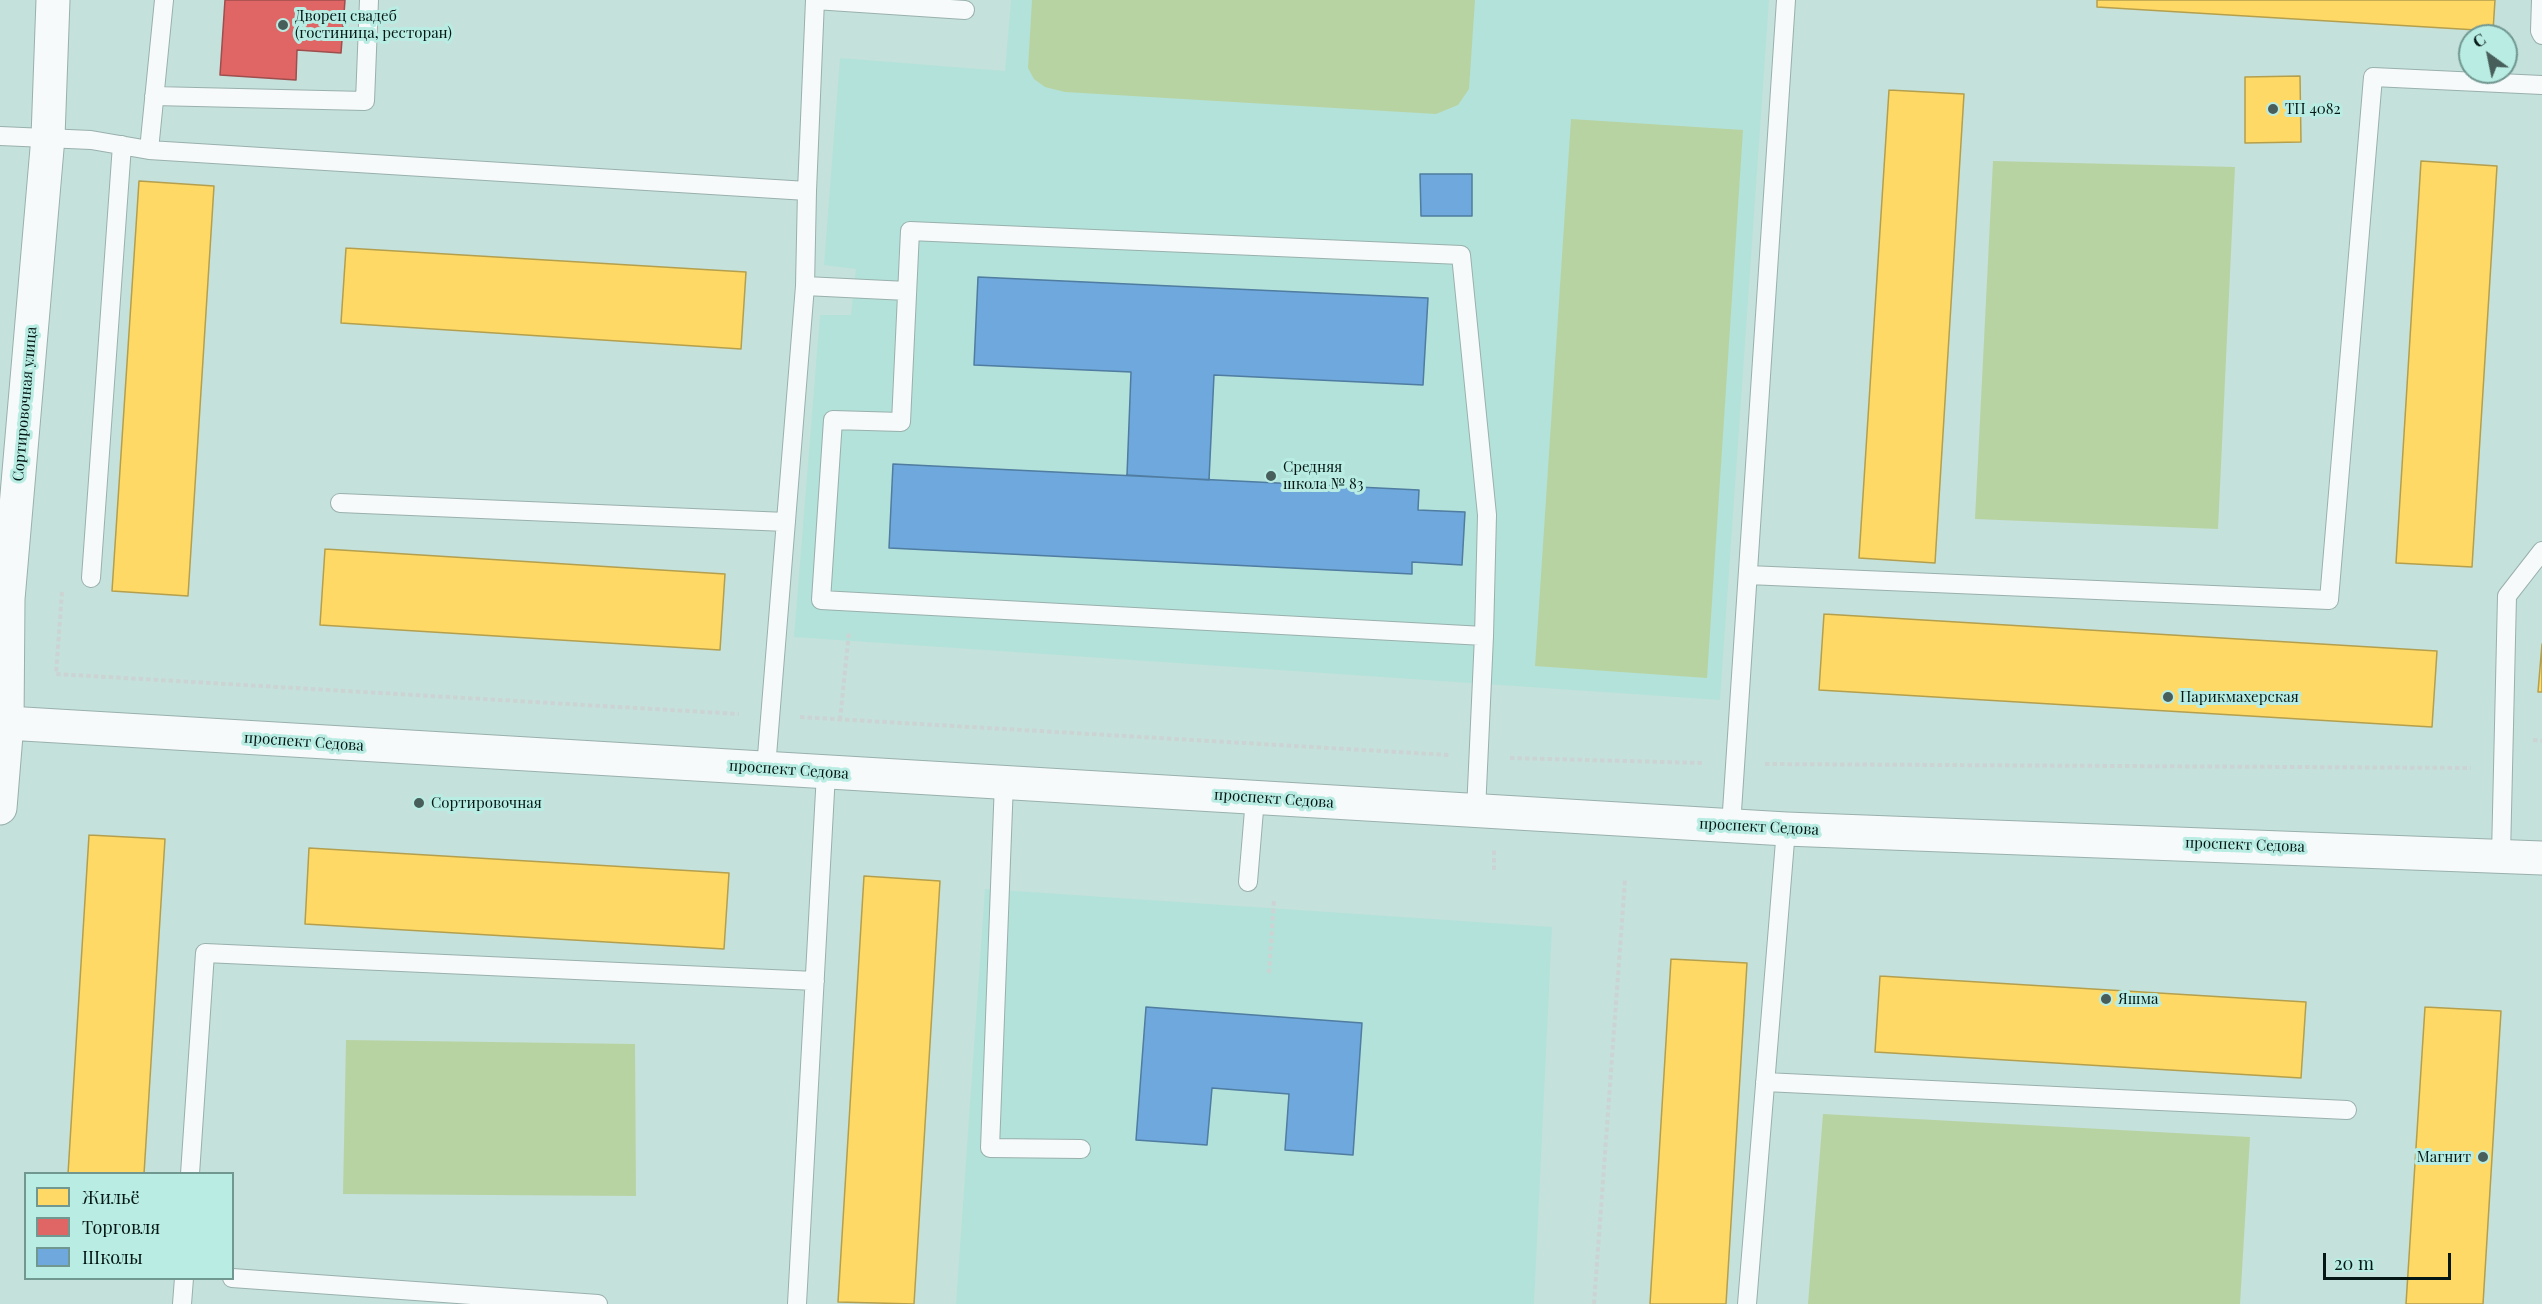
<!DOCTYPE html>
<html>
<head>
<meta charset="utf-8">
<style>
  body { margin:0 }
  #map { position:relative; width:2542px; height:1304px; overflow:hidden; background:#c5e1dc; font-family:"Playfair Display",serif }
  canvas { display:block }
  .legend { position:absolute; left:24px; top:1172px; width:210px; height:108px; box-sizing:border-box; background:#b9ede4; border:2px solid #719791; margin:0; padding:8px 10px; list-style:none; font-size:18px; color:#041714 }
  .legend li { display:flex; align-items:center; gap:12px; height:30px }
  .legend b { width:30px; border:2px solid #719791 }
  .north { position:absolute; left:2458px; top:24px; width:60px; height:60px; box-sizing:border-box; background:#b9ede4; border:2px solid #719791; border-radius:50%; rotate:327deg; font-size:16px; font-weight:700; line-height:24px; text-align:center; color:#041714 }
  .north::after { content:''; display:block; margin:auto; width:21px; height:27px; background:#485e5a; clip-path:polygon(50% 0,100% 100%,50% 72%,0 100%) }
  .scale { position:absolute; left:2323px; top:1253px; width:128px; height:27px; box-sizing:border-box; border:3px solid #041714; border-top:0; padding-left:8px; font-size:18px; line-height:21px; white-space:nowrap; color:#041714; -webkit-text-stroke:4px #b9ede4; paint-order:stroke }
</style>
</head>
<body>
<div id="map">
<canvas width="2542" height="1304"></canvas>
<ul class="legend">
<li><b style="height:16px;background:#ffd966"></b>Жильё</li>
<li><b style="height:16px;background:#e06666"></b>Торговля</li>
<li><b style="height:16px;background:#6fa8dc"></b>Школы</li>
</ul>
<div class="north">С</div>
<div class="scale">20 m</div>
</div>
<script>
const context = document.querySelector('canvas').getContext('2d');
context.lineJoin = 'round';
function fill(path, color) {
  context.fillStyle = color;
  context.fill(path, 'evenodd');
}
function toPath(rows) {
  const path = new Path2D();
  for (const r of rows) {
    path.moveTo(r[0], r[1]);
    for (let i = 2; i < r.length; i += 2) path.lineTo(r[i], r[i + 1]);
  }
  return path;
}
function strokePath(path, color, width, dash) {
  context.strokeStyle = color;
  context.lineWidth = width;
  context.lineCap = dash ? 'butt' : 'round';
  context.setLineDash(dash || []);
  context.stroke(path);
}
function drawText(font, color, halo, rows, align = 'center') {
  context.font = font + ' "Playfair Display",serif';
  context.lineWidth = 6;
  context.setLineDash([]);
  context.textBaseline = 'middle';
  context.strokeStyle = halo;
  context.fillStyle = color;
  for (const [text, x, y, turn = 0] of rows) {
    context.save();
    context.translate(x, y);
    context.rotate((+turn || 0) * Math.PI / 180);
    context.textAlign = isNaN(turn) ? turn : align;
    if (halo) context.strokeText(text, 0, 0);
    context.fillText(text, 0, 0);
    context.restore();
  }
}
fill(toPath([
  [1011,0,1769,0,1720,700,794,637,820,315,851,315,856,269,824,265,840,58,1005,71],
  [985,889,1552,927,1534,1304,956,1304]
]), '#b3e2da');
fill(toPath([
  [1032,0,1475,0,1469,89,1458,105,1436,114,1065,92,1045,87,1034,79,1028,68],
  [1571,119,1743,130,1707,678,1535,666],
  [1993,161,2235,167,2218,529,1975,519],
  [346,1040,635,1044,636,1196,343,1194],
  [1823,1114,2250,1137,2240,1304,1808,1304]
]), '#b8d3a2');
const homes = toPath([
  [2097,0,2495,0,2493,31,2097,7,2097,0],
  [2300,76,2301,142,2245,143,2245,77,2300,76],
  [1889,90,1964,94,1935,563,1859,558,1889,90],
  [2421,161,2497,166,2472,567,2396,563,2421,161],
  [139,181,214,186,188,596,112,591,139,181],
  [346,248,746,272,741,349,341,323,346,248],
  [325,549,725,574,720,650,320,625,325,549],
  [1824,614,2437,651,2432,727,1819,690,1824,614],
  [2542,644,2542,692,2538,692,2542,644],
  [89,835,165,839,144,1174,68,1174,89,835],
  [309,848,729,873,724,949,305,924,309,848],
  [864,876,940,881,914,1304,838,1302,864,876],
  [1671,959,1747,963,1726,1304,1650,1304,1671,959],
  [1880,976,2306,1002,2301,1078,1875,1052,1880,976],
  [2425,1007,2501,1011,2483,1304,2406,1304,2425,1007]
]);
fill(homes, '#ffd966');
strokePath(homes, '#b49f4d', 1.5);
const shops = toPath([
  [225,0,345,0,341,53,297,50,296,80,220,75,225,0]
]);
fill(shops, '#e06666');
strokePath(shops, '#9e4e4d', 1.5);
const schools = toPath([
  [1420,174,1472,174,1472,216,1421,216,1420,174],
  [978,277,1428,298,1423,385,1214,375,1209,480,1127,475,1131,372,974,365,978,277],
  [893,464,1419,490,1418,510,1465,512,1462,565,1412,562,1412,574,889,548,893,464],
  [1146,1007,1362,1023,1353,1155,1285,1150,1289,1094,1212,1088,1207,1145,1136,1140,1146,1007]
]);
fill(schools, '#6fa8dc');
strokePath(schools, '#4f7ca0', 1.5);
const lane = toPath([
  [815,0,965,10],
  [2541,0,2540,31,2542,35],
  [154,96,365,101,369,0],
  [0,136,91,140,149,150,807,191,805,286,766,768],
  [149,150,164,0],
  [807,191,815,0],
  [805,286,907,291],
  [340,503,786,522],
  [1748,575,2329,600,2373,77,2542,85],
  [91,578,122,145],
  [1004,782,990,1148,1081,1149],
  [1476,811,1484,636,821,600,833,420,901,422,910,231,1461,255,1487,515,1484,636],
  [1731,826,1786,0],
  [2501,855,2507,596,2542,551],
  [1248,882,1255,798],
  [1765,1082,2347,1110],
  [190,1174,205,953,815,981],
  [232,1278,598,1304],
  [182,1304,184,1278],
  [797,1304,826,773],
  [1747,1304,1786,829]
]);
const street = toPath([
  [7,723,1786,829,2542,858],
  [0,808,7,723,8,599,48,137,53,0]
]);
strokePath(lane, '#99b0ac', 20);
strokePath(street, '#99b0ac', 35);
strokePath(toPath([
  [62,592,56,674,739,714],
  [800,717,1449,755],
  [840,720,849,632],
  [2533,740,2542,741],
  [1510,758,1703,763],
  [1765,764,2471,768],
  [1494,870,1494,850],
  [1269,973,1274,899],
  [1594,1304,1625,880]
]), '#cbd4d3', 4, [4.5, 3]);
strokePath(lane, '#f6fafa', 18);
strokePath(street, '#f6fafa', 33);
for (const [x, y, r, color] of [
  [283,25,6,"#485e5a"],
  [2273,109,6,"#485e5a"],
  [1271,476,6,"#485e5a"],
  [2168,697,6,"#485e5a"],
  [419,803,6,"#485e5a"],
  [2106,999,6,"#485e5a"],
  [2483,1157,6,"#485e5a"]
]) {
  const dot = new Path2D();
  dot.arc(x, y, r, 0, 2 * Math.PI);
  context.fillStyle = color;
  context.fill(dot);
  strokePath(dot, '#b9ede4', 2);
}
drawText('15px', '#041714', '#b9ede4', [
  ["Дворец свадеб",295,16],
  ["(гостиница, ресторан)",295,33],
  ["ТП 4082",2285,109],
  ["Средняя",1283,467],
  ["школа № 83",1283,484],
  ["Парикмахерская",2180,697],
  ["Сортировочная",431,803],
  ["Яшма",2118,999],
  ["Магнит",2471,1157,"right"]
], 'left');
drawText('15px', '#041714', '#b9ede4', [
  ["Сортировочная улица",25,404,-85],
  ["проспект Седова",304,742,4],
  ["проспект Седова",789,770,4],
  ["проспект Седова",1274,799,4],
  ["проспект Седова",1759,827,3],
  ["проспект Седова",2245,845,2]
]);
</script>
</body>
</html>
